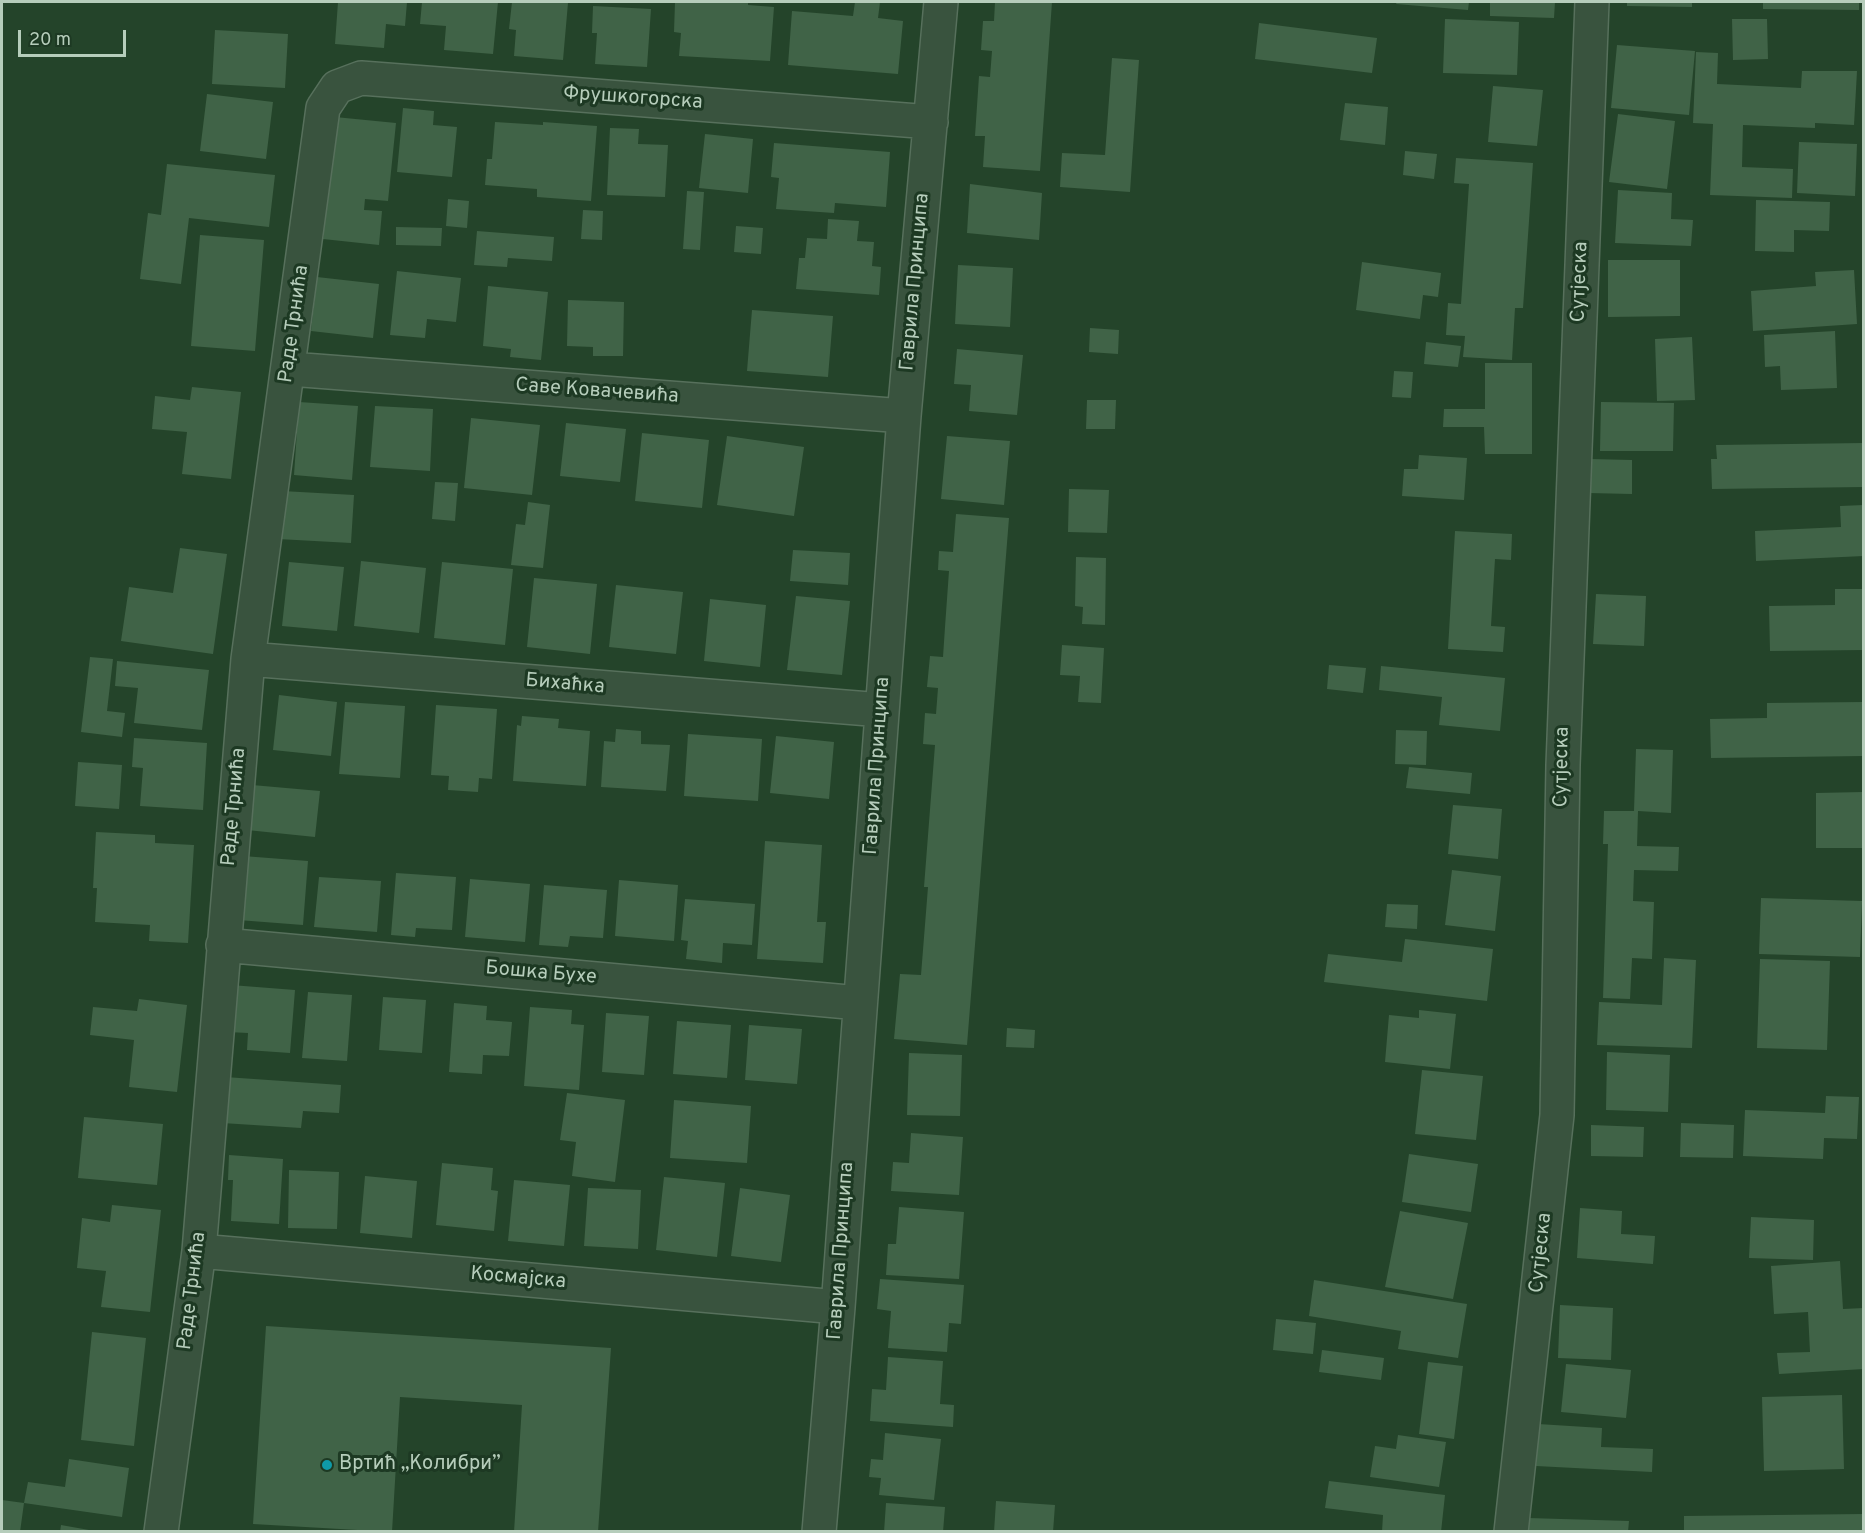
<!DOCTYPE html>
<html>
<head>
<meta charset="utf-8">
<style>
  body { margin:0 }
  #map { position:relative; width:1865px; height:1533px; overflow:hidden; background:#24442a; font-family:Overpass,sans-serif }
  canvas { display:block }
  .frame { position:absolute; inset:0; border:3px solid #b6cdbb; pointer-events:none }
  .scale { position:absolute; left:18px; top:30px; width:108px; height:27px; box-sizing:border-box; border:3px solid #b6cdbb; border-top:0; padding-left:8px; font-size:18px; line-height:21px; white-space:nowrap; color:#b6cdbb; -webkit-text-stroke:4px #1d3923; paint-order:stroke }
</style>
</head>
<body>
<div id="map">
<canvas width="1865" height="1533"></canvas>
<div class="frame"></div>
<div class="scale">20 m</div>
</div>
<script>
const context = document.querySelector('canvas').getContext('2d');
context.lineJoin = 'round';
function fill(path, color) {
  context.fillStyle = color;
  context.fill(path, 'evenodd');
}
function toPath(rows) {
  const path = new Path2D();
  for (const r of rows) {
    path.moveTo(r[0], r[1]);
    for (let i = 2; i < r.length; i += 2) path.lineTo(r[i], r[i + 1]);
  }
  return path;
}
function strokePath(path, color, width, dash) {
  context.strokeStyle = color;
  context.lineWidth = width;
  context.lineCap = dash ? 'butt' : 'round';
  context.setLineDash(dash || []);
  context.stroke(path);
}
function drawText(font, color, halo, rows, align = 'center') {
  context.font = font + ' Overpass,sans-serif';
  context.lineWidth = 6;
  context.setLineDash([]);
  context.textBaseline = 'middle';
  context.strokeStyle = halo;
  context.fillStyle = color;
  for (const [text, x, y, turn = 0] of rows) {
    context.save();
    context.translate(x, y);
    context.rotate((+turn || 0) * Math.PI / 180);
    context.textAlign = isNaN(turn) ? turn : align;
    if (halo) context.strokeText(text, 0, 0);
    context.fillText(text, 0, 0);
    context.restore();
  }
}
fill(toPath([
  [338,2,407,2,405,26,386,24,384,48,335,44],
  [422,2,498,2,493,54,444,50,446,26,420,24],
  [512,2,568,3,563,60,514,56,516,30,509,29],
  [675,2,748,2,748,5,774,7,770,61,679,56,681,33,674,32],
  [855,2,880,2,878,18,903,21,898,74,788,65,792,11,853,16],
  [995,2,1052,2,1040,171,983,167,985,136,975,136,979,76,990,77,992,51,981,50,983,21,994,21],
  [1397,2,1469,2,1468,10,1396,4],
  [1490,2,1555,2,1554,18,1490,16],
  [1627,2,1692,2,1692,7,1627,6],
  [1763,2,1859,2,1859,10,1763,9],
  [593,6,651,9,647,67,595,64,597,33,592,33],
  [1445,19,1519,22,1517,75,1443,73],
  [1732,19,1767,19,1768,59,1733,60],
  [1259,23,1377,38,1372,73,1255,59],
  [215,30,288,34,285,88,212,84],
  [1617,45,1695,51,1689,115,1611,108],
  [1696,52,1718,53,1717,84,1801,88,1802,71,1857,71,1854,125,1815,123,1815,128,1743,125,1742,167,1793,169,1792,198,1710,195,1713,124,1693,123],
  [1112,58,1139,60,1130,192,1060,187,1062,153,1105,155],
  [1493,86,1543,90,1537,146,1488,142],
  [207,94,273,102,266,159,200,151],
  [1345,103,1388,107,1385,145,1340,140],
  [403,108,434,111,433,125,457,127,452,177,397,172],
  [1618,114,1675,121,1667,189,1609,182],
  [335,117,396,123,388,201,365,199,364,210,382,211,379,245,323,239],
  [495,122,543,125,543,122,597,126,591,201,537,197,537,189,485,185,487,159,492,159],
  [610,128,639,129,638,144,668,145,665,197,607,195],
  [705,134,753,139,748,193,699,188],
  [1799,142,1857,144,1855,196,1797,193],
  [774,143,890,152,886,207,835,203,834,213,776,209,779,178,771,177],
  [1405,151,1437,154,1434,179,1403,175],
  [1456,158,1533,163,1523,308,1515,308,1512,360,1463,357,1465,336,1446,335,1448,303,1461,304,1469,184,1454,183],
  [167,164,275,175,269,227,189,218,181,284,140,279,148,213,161,215],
  [970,184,1042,193,1039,240,967,233],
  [1618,190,1672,193,1671,219,1693,220,1691,246,1615,243],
  [687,191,704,192,700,250,683,249],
  [448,199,469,201,467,228,446,226],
  [1756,200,1830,202,1829,231,1794,230,1794,252,1755,251],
  [583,210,603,211,602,240,581,239],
  [828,219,859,221,857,241,874,242,872,266,881,267,879,295,796,289,799,258,805,258,807,238,827,239],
  [736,226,763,228,761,254,734,252],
  [396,227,442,228,441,246,396,245],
  [477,231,554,237,552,261,508,258,507,267,474,265],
  [200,235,264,240,255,351,191,346],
  [1608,260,1680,260,1680,316,1608,317],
  [1362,262,1441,273,1438,297,1423,295,1420,319,1356,310],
  [958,265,1013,268,1010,327,955,324],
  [1854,270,1857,324,1753,331,1751,291,1816,286,1815,272],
  [397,271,461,278,456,322,427,319,425,338,390,335],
  [317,277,379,284,373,338,311,331],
  [488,286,548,292,541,360,510,357,511,349,483,346],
  [568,300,624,302,623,356,593,356,593,347,567,346],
  [752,310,833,316,828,377,747,371],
  [1090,328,1119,330,1118,354,1089,352],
  [1835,331,1837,388,1781,390,1780,366,1765,367,1764,335],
  [1692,337,1695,400,1657,401,1655,339],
  [1426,342,1461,346,1458,367,1424,364],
  [957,349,1023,355,1017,415,969,411,971,385,954,384],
  [1485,363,1532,363,1532,454,1485,454,1484,427,1443,427,1444,409,1485,409],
  [1394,371,1413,372,1411,398,1392,397],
  [192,387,241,392,231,479,182,474,187,432,152,429,155,396,190,400],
  [1087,400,1116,400,1115,429,1086,429],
  [299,402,358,406,352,480,294,475],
  [1601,402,1674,403,1673,451,1600,451],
  [375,406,433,409,430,471,370,467],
  [471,418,540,425,532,495,464,488],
  [566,423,626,429,620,482,560,476],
  [642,433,709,440,702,508,635,501],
  [727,436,804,447,794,516,717,505],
  [947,436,1010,441,1004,505,941,499],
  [1864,443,1864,487,1712,489,1711,459,1717,459,1716,445],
  [1419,455,1467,458,1464,500,1402,496,1404,469,1418,469],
  [1589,459,1632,460,1632,494,1588,493],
  [435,482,458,483,455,521,432,519],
  [1069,489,1109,490,1107,533,1068,532],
  [282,491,354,495,351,543,278,539],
  [528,502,550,505,543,568,511,565,516,524,525,525],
  [1864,505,1864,556,1756,561,1755,531,1841,527,1840,506],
  [956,514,1009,518,967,1045,894,1039,900,974,921,975,928,887,924,887,935,745,923,744,925,713,936,714,938,688,927,687,930,656,943,657,945,627,949,571,938,570,939,551,953,552],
  [1455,531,1512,534,1511,560,1495,559,1491,626,1505,627,1503,652,1448,649],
  [180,548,227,554,213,654,121,641,129,587,173,593],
  [793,550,850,553,848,585,790,581],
  [1076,557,1106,558,1105,625,1082,624,1083,607,1075,606],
  [361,561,426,568,419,633,354,626],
  [289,562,344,567,337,631,282,626],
  [442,562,513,569,505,645,434,638],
  [534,578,597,584,590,654,527,647],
  [616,585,683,592,676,654,609,647],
  [1835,589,1864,589,1864,650,1770,651,1769,606,1835,605],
  [1596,594,1646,596,1644,646,1593,644],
  [796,596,850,601,842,675,787,670],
  [710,599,766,605,760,667,704,661],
  [1062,645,1104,648,1101,703,1078,702,1080,676,1060,675],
  [90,657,113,659,107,711,125,713,122,737,81,732],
  [117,661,209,670,202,730,134,723,138,688,115,686],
  [1329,665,1366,668,1363,693,1327,689],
  [1381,666,1505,678,1500,731,1439,725,1442,697,1379,690],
  [279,695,337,702,331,756,273,750],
  [345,702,405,706,400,778,339,774],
  [1864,702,1864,756,1711,758,1710,719,1767,718,1767,703],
  [436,705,497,709,492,779,479,778,478,792,448,790,449,776,431,775],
  [522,716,559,719,558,728,590,731,586,786,513,781,517,725,521,726],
  [616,729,641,731,641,744,670,745,666,791,601,787,604,741,615,742],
  [1396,730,1427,731,1426,765,1395,764],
  [688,734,762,739,758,801,684,796],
  [776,736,834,742,829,799,770,793],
  [134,738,207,743,203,810,140,806,143,768,132,767],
  [1636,749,1673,750,1671,813,1638,811,1637,846,1679,847,1678,871,1634,870,1633,901,1654,902,1652,959,1632,958,1630,999,1603,998,1608,844,1603,844,1604,811,1634,811],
  [78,762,122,765,119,809,75,806],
  [1409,767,1472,773,1470,794,1406,788],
  [252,785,320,791,315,837,247,830],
  [1863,792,1864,848,1816,848,1816,793],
  [1453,805,1502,809,1498,859,1448,854],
  [96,832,155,835,155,843,194,845,188,943,149,941,150,925,95,922,97,888,93,888],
  [765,841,822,845,817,922,826,922,823,963,757,959],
  [243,856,308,861,303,925,238,920],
  [1452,870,1501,876,1495,931,1445,925],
  [396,873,456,877,452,930,416,928,415,937,391,935],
  [319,877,381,881,377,932,314,927],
  [470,879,530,884,525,942,465,937],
  [619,880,678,885,674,941,615,936],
  [544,885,607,890,603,938,570,936,568,947,539,945],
  [1761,898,1862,901,1860,957,1759,954],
  [685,899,755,904,752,945,723,943,722,963,686,959,688,941,681,940],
  [1387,904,1418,905,1417,929,1385,927],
  [1405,939,1493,949,1487,1001,1324,982,1328,954,1402,962],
  [1664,958,1696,960,1692,1048,1597,1045,1599,1002,1662,1005],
  [1760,959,1830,961,1827,1050,1757,1048],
  [231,985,295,990,290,1053,247,1050,248,1033,228,1032],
  [308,992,352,995,347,1061,302,1058],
  [383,997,426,1000,422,1053,379,1050],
  [139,999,187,1005,177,1092,129,1087,134,1040,90,1035,93,1007,137,1011],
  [454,1003,487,1006,486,1020,512,1022,509,1056,483,1055,482,1074,449,1072],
  [530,1007,572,1010,571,1024,584,1025,579,1090,524,1086],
  [1419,1010,1456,1014,1450,1069,1385,1062,1389,1015,1419,1018],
  [606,1013,649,1016,644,1075,602,1072],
  [677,1021,731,1025,727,1078,673,1074],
  [749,1025,802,1029,797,1084,745,1080],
  [1007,1028,1035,1030,1034,1048,1006,1047],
  [1607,1052,1670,1055,1668,1112,1606,1110],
  [909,1053,962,1055,960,1116,907,1115],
  [1422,1070,1483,1076,1476,1140,1415,1134],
  [225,1077,341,1085,339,1113,303,1111,301,1128,222,1123],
  [567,1093,625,1100,615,1182,572,1176,576,1142,560,1140],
  [1826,1096,1859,1097,1857,1139,1824,1138,1823,1159,1743,1156,1745,1110,1825,1113],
  [674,1100,751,1106,747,1163,670,1158],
  [84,1117,163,1124,157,1185,78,1178],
  [1681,1123,1734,1125,1733,1158,1680,1157],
  [1591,1125,1644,1127,1643,1157,1591,1156],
  [911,1133,963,1137,959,1195,891,1191,893,1162,909,1163],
  [1409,1154,1478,1164,1471,1212,1402,1202],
  [229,1155,283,1159,279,1224,231,1221,233,1180,228,1180],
  [442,1163,493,1168,491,1190,498,1191,494,1231,436,1225],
  [289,1170,339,1172,337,1229,288,1228],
  [365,1176,417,1181,412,1238,360,1233],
  [664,1177,725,1183,717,1257,656,1250],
  [514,1180,570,1185,564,1246,508,1241],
  [588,1188,641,1190,638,1249,584,1246],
  [740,1188,790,1195,781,1262,731,1256],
  [112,1205,161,1210,150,1312,101,1307,106,1271,77,1268,82,1218,110,1222],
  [899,1207,964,1212,959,1279,886,1275,888,1244,896,1244],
  [1580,1208,1622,1211,1621,1234,1655,1236,1653,1264,1577,1258],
  [1400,1211,1468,1223,1453,1299,1385,1287],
  [1751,1217,1814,1220,1813,1260,1749,1258],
  [1840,1261,1843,1309,1864,1308,1864,1369,1779,1374,1777,1353,1810,1352,1808,1312,1774,1314,1771,1266],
  [880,1279,964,1285,961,1324,949,1323,947,1352,888,1348,891,1311,877,1309],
  [1314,1280,1467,1304,1458,1358,1398,1349,1401,1331,1309,1316],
  [1560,1305,1613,1308,1611,1360,1558,1358],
  [1276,1319,1316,1323,1313,1354,1273,1350],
  [266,1326,611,1348,598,1532,514,1532,522,1405,400,1397,392,1532,253,1524],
  [92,1332,146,1338,134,1446,81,1440],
  [1322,1350,1384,1358,1381,1380,1319,1372],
  [888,1357,943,1361,940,1404,954,1405,953,1427,870,1421,872,1389,886,1390],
  [1428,1362,1463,1366,1454,1439,1419,1434],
  [1566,1364,1631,1370,1626,1418,1561,1412],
  [1842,1395,1844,1469,1764,1471,1762,1397],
  [1538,1424,1602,1428,1601,1447,1653,1449,1652,1472,1536,1466],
  [885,1433,941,1439,934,1500,879,1495,881,1478,869,1477,871,1459,883,1460],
  [1398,1435,1446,1442,1439,1487,1370,1477,1375,1446,1396,1449],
  [69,1459,129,1468,122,1517,24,1503,20,1532,2,1532,2,1500,24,1503,28,1482,65,1487],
  [1329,1481,1445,1495,1441,1532,1382,1532,1383,1515,1325,1508],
  [996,1501,1055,1505,1053,1532,994,1532],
  [886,1503,945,1507,943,1532,884,1532],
  [1864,1514,1864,1532,1684,1532,1684,1516],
  [1528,1518,1629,1521,1628,1532,1528,1532],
  [61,1525,89,1530,89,1532,60,1532]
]), '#406347');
const minor = toPath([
  [290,369,904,416],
  [248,659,882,710],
  [223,945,859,1003],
  [199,1251,838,1307],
  [161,1532,199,1251,248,659,323,108,337,87,361,78,931,122],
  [819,1532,838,1307,904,416,941,2],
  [1511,1532,1557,1115,1563,765,1592,2]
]);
strokePath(minor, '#57705c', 36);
strokePath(minor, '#39533e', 33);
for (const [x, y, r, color] of [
  [327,1465,6,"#0f9aa8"]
]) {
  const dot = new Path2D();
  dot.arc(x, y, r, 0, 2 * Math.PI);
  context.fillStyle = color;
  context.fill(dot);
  strokePath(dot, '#1d3923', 2);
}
drawText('20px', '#b6cdbb', '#1d3923', [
  ["Фрушкогорска",633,99,4],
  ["Гаврила Принципа",916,282,-85],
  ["Сутјеска",1581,282,-88],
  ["Раде Трнића",295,324,-82],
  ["Саве Ковачевића",597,392,4],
  ["Бихаћка",565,685,5],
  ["Гаврила Принципа",878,766,-86],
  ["Сутјеска",1563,767,-89],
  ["Раде Трнића",235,807,-85],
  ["Бошка Бухе",541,974,5],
  ["Гаврила Принципа",842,1251,-86],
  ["Сутјеска",1542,1253,-84],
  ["Космајска",518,1279,5],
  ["Раде Трнића",193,1291,-83]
]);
drawText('20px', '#b6cdbb', '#1d3923', [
  ["Вртић „Колибри”",339,1465]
], 'left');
</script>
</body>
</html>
